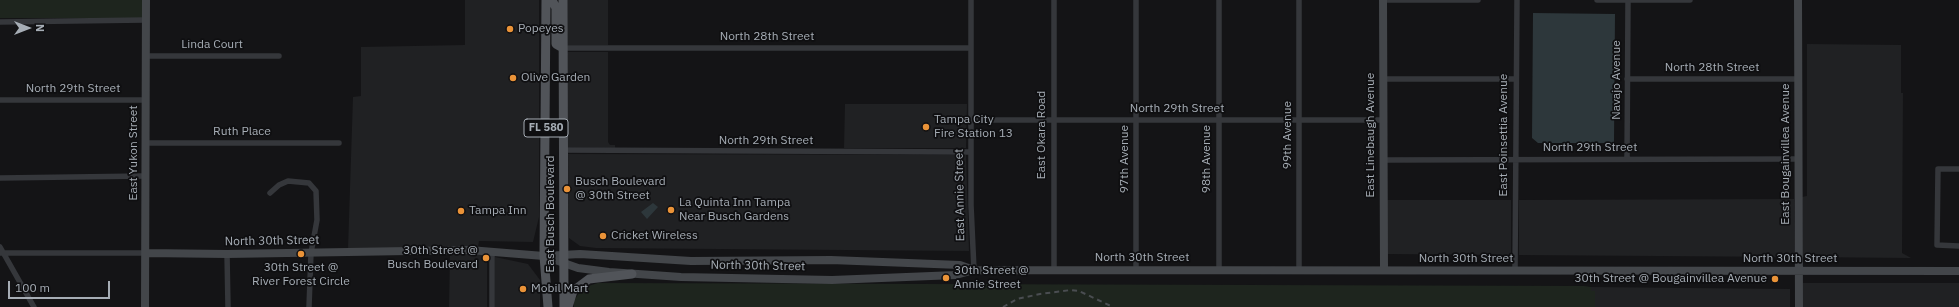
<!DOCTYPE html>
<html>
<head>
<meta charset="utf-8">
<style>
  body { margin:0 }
  #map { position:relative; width:1959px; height:307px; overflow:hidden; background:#141416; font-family:"IBM Plex Sans",sans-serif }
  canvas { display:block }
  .north { position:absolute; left:8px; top:8px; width:40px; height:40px; -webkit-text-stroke:3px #0f0f11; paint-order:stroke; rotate:90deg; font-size:11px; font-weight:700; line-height:16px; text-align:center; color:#a6adb5 }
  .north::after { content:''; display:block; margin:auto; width:14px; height:18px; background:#a6adb5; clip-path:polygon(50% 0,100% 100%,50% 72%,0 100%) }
  .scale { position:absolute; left:8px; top:281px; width:102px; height:18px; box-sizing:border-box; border:2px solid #a6adb5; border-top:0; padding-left:5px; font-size:12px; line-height:14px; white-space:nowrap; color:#a6adb5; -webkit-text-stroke:3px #0f0f11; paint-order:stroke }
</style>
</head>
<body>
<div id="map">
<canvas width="1959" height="307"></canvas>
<div class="north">N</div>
<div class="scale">100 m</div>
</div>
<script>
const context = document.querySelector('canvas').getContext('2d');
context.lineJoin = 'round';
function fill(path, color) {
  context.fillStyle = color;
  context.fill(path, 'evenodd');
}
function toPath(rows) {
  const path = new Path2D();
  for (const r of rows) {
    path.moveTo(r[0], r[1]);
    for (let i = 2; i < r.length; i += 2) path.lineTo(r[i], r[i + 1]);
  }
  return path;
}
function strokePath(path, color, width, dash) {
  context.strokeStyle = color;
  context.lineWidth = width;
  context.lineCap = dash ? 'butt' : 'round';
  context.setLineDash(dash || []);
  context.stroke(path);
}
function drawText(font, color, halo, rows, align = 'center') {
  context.font = font + ' "IBM Plex Sans",sans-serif';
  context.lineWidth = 3.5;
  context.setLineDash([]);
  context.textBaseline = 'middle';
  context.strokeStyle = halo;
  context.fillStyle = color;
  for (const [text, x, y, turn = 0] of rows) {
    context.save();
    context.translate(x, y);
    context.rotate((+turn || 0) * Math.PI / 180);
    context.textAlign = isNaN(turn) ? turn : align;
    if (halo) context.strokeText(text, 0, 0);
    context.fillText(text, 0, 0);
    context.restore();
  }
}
fill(toPath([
  [465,0,539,0,539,217,533,242,479,241,478,247,348,249,353,97,361,96,361,47,465,45],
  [567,0,608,0,608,45,567,45],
  [1807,44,1901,45,1901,93,1903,93,1902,253,1911,258,1803,257,1802,197,1807,196],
  [567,52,608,52,608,142,610,145,615,145,615,148,568,147],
  [845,104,967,104,966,148,844,148],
  [568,154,966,155,969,251,596,248,580,246,569,238],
  [1794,199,1795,257,1519,255,1519,200],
  [1387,200,1511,200,1511,255,1387,254],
  [450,254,487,255,487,307,449,307],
  [495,257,528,264,540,280,540,307,495,307],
  [1803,283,1959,283,1959,307,1803,307],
  [1591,287,1790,289,1790,307,1591,307]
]), '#202123');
fill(toPath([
  [0,0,143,0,143,18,0,18],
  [598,283,1584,286,1591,287,1591,291,1595,291,1595,307,574,307,574,301,582,288]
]), '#1e251e');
fill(toPath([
  [1533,13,1615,14,1614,143,1538,143,1532,138],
  [653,203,658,207,647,219,641,212]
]), '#2d373b');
strokePath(toPath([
  [971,0,971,205,974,270],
  [1054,0,1054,270],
  [1136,0,1136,270],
  [1219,0,1219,270],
  [1299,0,1299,270],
  [1383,0,1478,0],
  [1597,0,1690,0],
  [0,22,145,20],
  [563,48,971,48],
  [146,56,279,56],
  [1383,79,1515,79],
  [1627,79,1797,79],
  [0,100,146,100],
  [971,120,1383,120],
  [146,143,339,143],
  [562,150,970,152],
  [1627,159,1628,1],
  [1384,160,1797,159],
  [1959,169,1938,169,1937,245,1959,246],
  [0,178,145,176],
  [270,193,279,185,288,181,309,183,316,191,317,220,311,253,309,307],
  [0,247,34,307],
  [0,253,146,253],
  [227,254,228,307],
  [1515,271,1517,0],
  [492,307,492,252]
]), '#35373b', 5.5);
strokePath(toPath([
  [1383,0,1384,270],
  [1798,0,1799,307],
  [146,253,227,254,469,250,544,256,580,254,691,261,831,260,960,265,974,270],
  [544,256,578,268,609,272,681,277,832,280,956,275,974,270,1959,271],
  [145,307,146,0]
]), '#43464a', 8);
strokePath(toPath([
  [546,0,544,256,548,307],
  [552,0,556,8,556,44,563,48],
  [563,0,564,307],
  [568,307,573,291,589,279,632,274]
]), '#515459', 9);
strokePath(toPath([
  [1003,307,1017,299,1040,294,1071,290,1079,291,1113,307]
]), '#4a4d51', 2, [5, 4]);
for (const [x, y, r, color] of [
  [510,29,4,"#ea9338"],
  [513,78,4,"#ea9338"],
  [926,127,4,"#ea9338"],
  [567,189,4,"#ea9338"],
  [671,210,4,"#ea9338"],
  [461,211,4,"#ea9338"],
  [603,236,4,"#ea9338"],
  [301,254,4,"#ea9338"],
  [486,258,4,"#ea9338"],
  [946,278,4,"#ea9338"],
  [1775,279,4,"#ea9338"],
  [523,289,4,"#ea9338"]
]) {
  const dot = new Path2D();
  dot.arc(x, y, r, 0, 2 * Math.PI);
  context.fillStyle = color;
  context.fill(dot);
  strokePath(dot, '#0f0f11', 1.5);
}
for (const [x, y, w] of [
  [546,128,44]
]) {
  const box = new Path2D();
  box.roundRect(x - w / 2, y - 9, w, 18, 3);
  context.fillStyle = '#0f0f11';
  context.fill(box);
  strokePath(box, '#a6adb5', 1);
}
drawText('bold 11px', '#a6adb5', null, [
  ["FL 580",546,128]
]);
drawText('12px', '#a6adb5', '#0f0f11', [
  ["Popeyes",518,29],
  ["Olive Garden",521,78],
  ["Tampa City",934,120],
  ["Fire Station 13",934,134],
  ["Busch Boulevard",575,182],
  ["@ 30th Street",575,196],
  ["La Quinta Inn Tampa",679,203],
  ["Near Busch Gardens",679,217],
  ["Tampa Inn",469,211],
  ["Cricket Wireless",611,236],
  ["30th Street @",478,251,"right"],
  ["Busch Boulevard",478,265,"right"],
  ["30th Street @",301,268,"center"],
  ["River Forest Circle",301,282,"center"],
  ["30th Street @",954,271],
  ["Annie Street",954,285],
  ["30th Street @ Bougainvillea Avenue",1767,279,"right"],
  ["Mobil Mart",531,289]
], 'left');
drawText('12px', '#a6adb5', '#0f0f11', [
  ["North 28th Street",767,37],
  ["Linda Court",212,45],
  ["North 28th Street",1712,68],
  ["Navajo Avenue",1617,80,-90],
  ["North 29th Street",73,89],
  ["North 29th Street",1177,109],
  ["Ruth Place",242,132],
  ["East Okara Road",1042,135,-90],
  ["99th Avenue",1288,135,-90],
  ["East Linebaugh Avenue",1371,135,-90],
  ["East Poinsettia Avenue",1504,135,-90],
  ["North 29th Street",766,141],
  ["North 29th Street",1590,148],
  ["East Yukon Street",134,153,-90],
  ["East Bougainvillea Avenue",1786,154,-90],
  ["97th Avenue",1125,159,-90],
  ["98th Avenue",1207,159,-90],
  ["East Annie Street",960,195,-91],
  ["East Busch Boulevard",551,214,-90],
  ["North 30th Street",272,241,-1],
  ["North 30th Street",1142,258],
  ["North 30th Street",1466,259],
  ["North 30th Street",1790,259],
  ["North 30th Street",758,266,1]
]);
</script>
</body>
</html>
